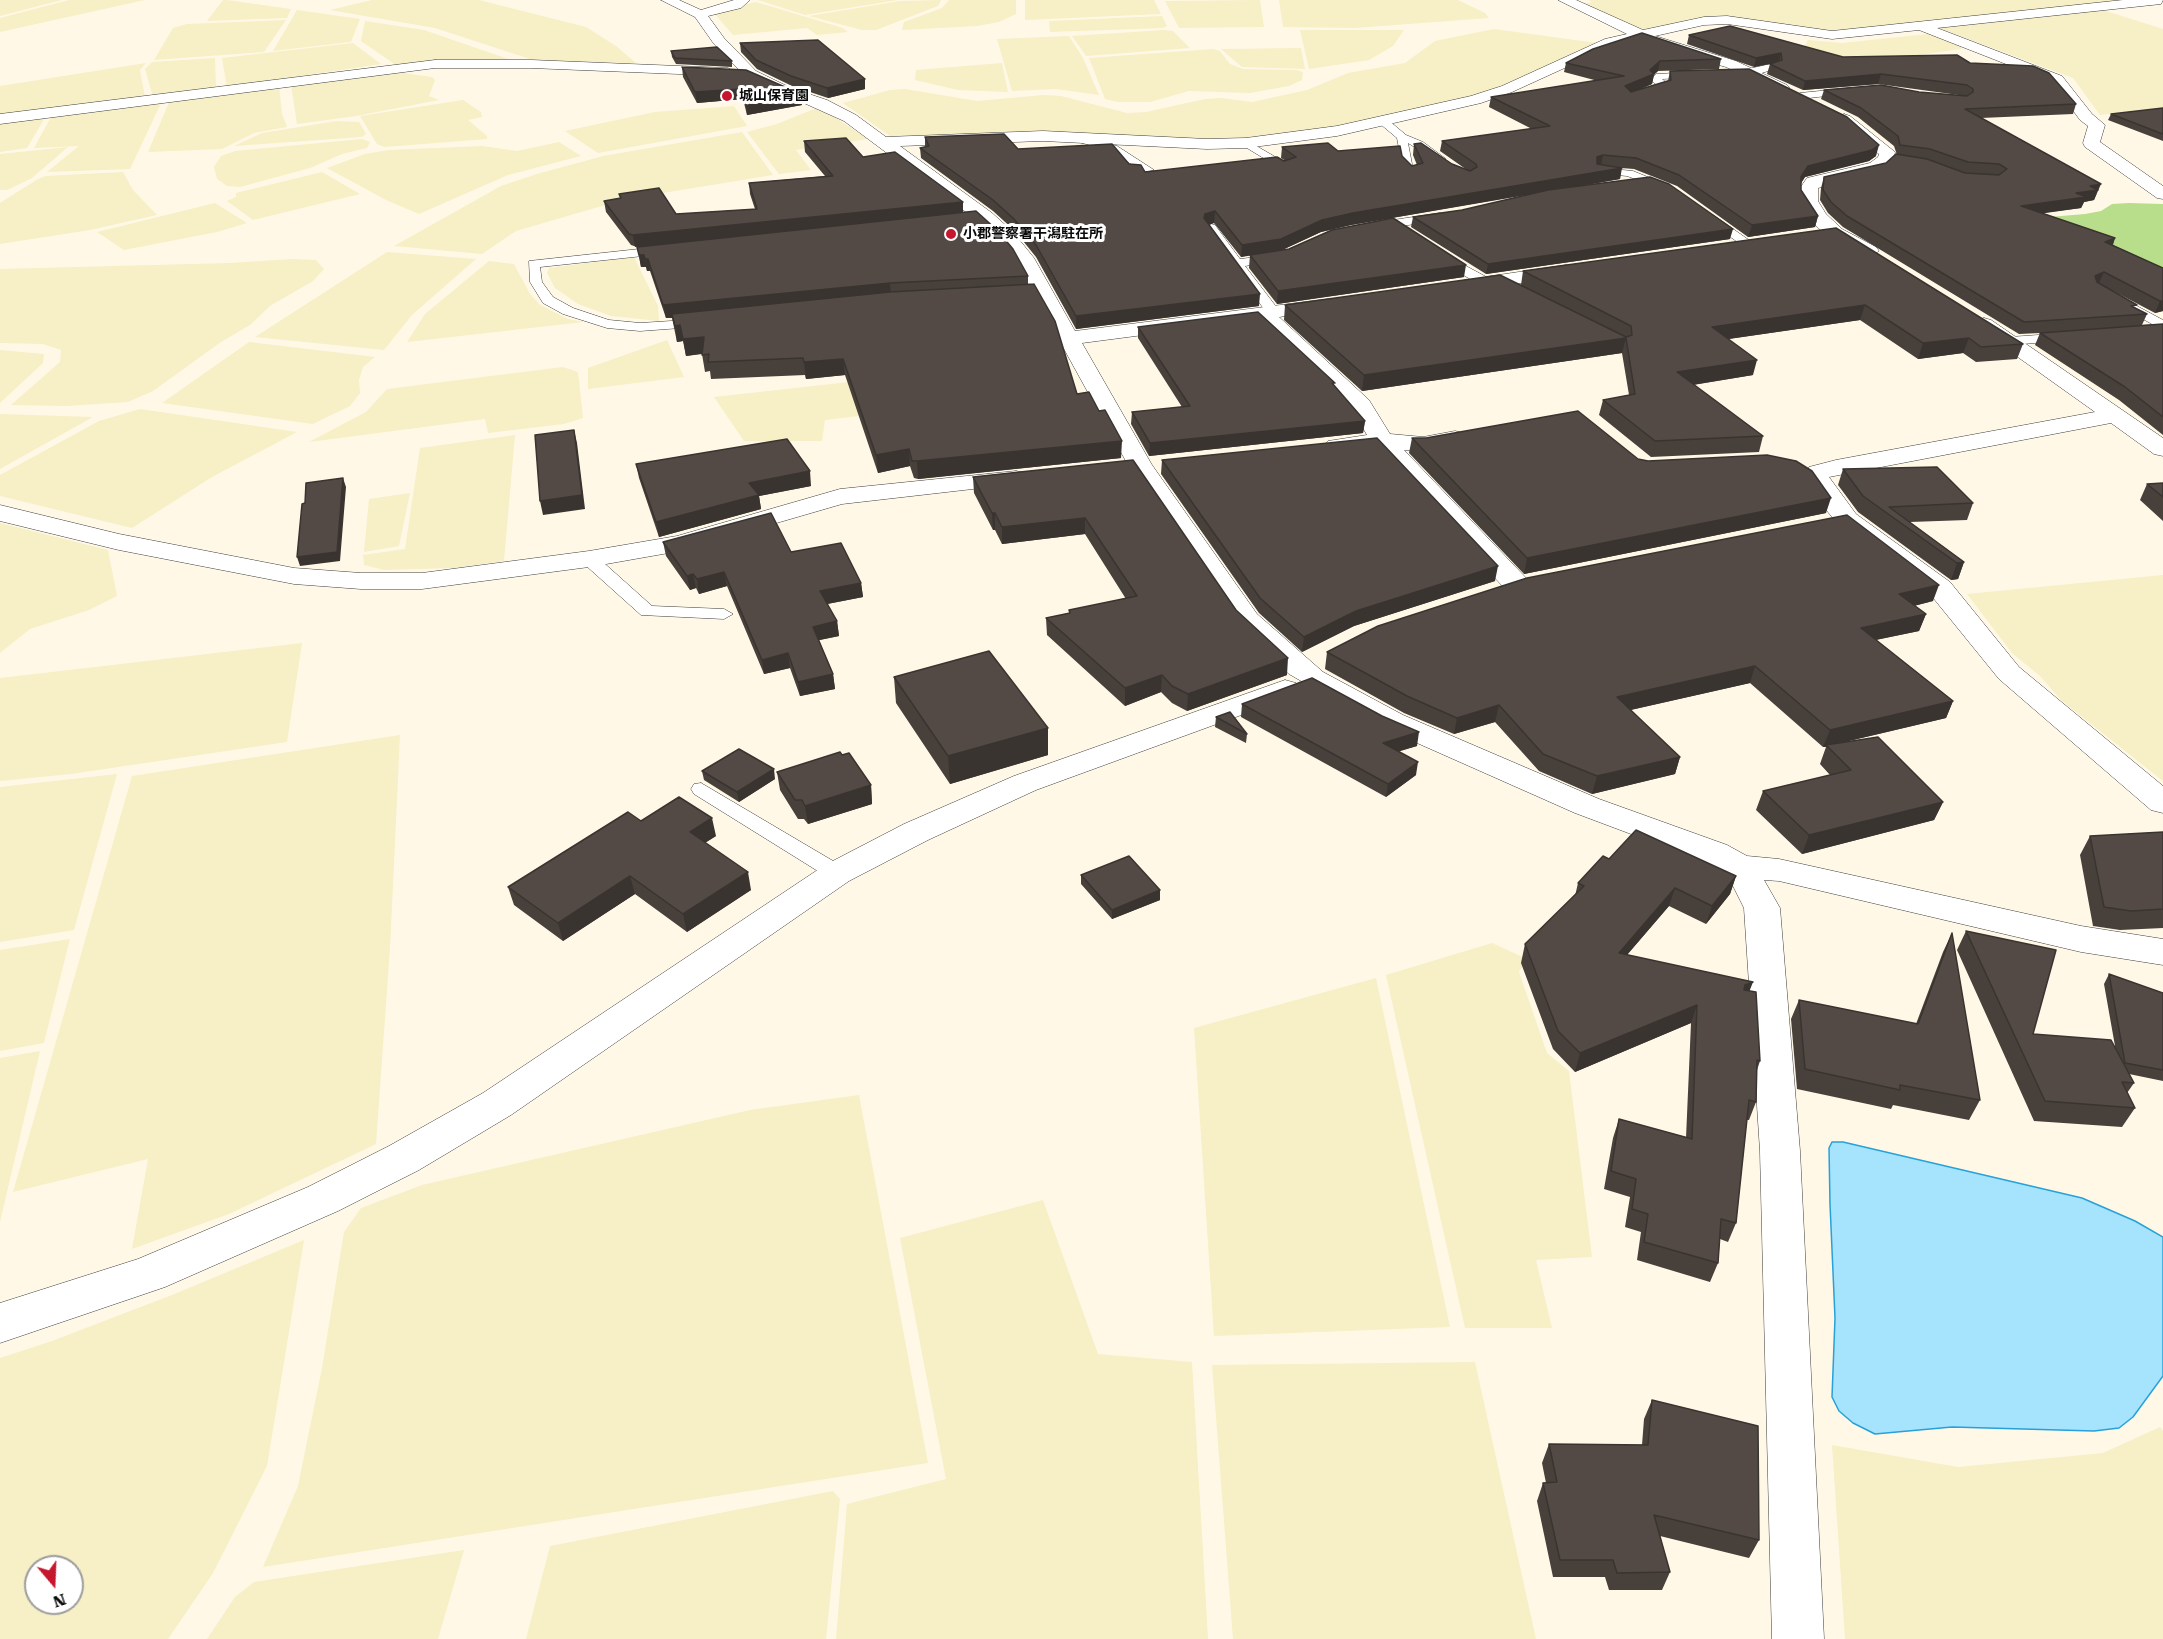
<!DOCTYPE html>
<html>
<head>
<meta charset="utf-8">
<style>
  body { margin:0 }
  #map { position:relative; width:2163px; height:1639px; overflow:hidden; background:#fff8e7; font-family:"Roboto Serif",serif }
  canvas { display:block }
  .north { position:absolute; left:24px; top:1555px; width:60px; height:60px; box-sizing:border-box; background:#fff; border:2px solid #9d9d9d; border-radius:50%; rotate:161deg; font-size:16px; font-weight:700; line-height:24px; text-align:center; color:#0a0a0a }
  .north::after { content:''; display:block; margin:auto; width:21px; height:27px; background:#c5172e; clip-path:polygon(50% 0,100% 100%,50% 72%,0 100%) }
</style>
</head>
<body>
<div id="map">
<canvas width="2163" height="1639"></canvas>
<div class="north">N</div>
</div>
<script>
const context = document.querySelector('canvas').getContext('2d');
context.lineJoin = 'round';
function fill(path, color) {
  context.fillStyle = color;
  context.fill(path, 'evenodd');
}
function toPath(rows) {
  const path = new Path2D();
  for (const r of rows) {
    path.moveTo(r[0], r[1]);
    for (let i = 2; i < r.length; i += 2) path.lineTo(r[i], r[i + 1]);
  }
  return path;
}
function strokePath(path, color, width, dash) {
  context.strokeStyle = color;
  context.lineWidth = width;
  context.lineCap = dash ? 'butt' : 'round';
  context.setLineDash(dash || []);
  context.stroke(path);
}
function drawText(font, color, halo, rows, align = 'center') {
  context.font = font + ' "Roboto Serif","Noto Sans JP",serif';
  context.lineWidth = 6;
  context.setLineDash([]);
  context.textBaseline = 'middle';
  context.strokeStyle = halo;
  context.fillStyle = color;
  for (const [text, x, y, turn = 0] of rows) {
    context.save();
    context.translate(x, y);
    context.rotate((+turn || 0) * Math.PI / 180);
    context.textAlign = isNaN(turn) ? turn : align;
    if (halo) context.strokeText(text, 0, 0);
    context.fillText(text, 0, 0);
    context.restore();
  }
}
fill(toPath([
  [0,0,62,0,0,16],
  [69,0,145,0,0,32,0,18],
  [223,0,227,0,291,9,287,18,207,21],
  [372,0,479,0,586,27,616,46,636,63,536,61,435,28,330,10],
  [758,0,898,0,805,15],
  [941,0,938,6,876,30,862,30,809,16,900,1],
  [949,0,1016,0,1016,14,999,22,977,26,902,30,904,22,942,8],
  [1025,0,1154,0,1161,14,1025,20],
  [1260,0,1264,27,1179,28,1165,1],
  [1279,0,1458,0,1485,13,1489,18,1355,28,1283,27],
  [1589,0,2139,0,1836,33,1722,17,1701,17,1647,29,1639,28,1583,4,1592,2],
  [756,2,843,28,848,32,817,35,807,28,733,35,713,12],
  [297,10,360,19,351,42,273,51],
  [2103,10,2163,29,2163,108,2100,115,2073,78,1936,27],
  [1162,16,1167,26,1163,28,1050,32,1049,21],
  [286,20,264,52,154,60,173,28,187,24],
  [365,21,424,30,514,61,396,65,361,41],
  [1494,29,1597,43,1532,74,1458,102,1320,130,1229,140,893,138,843,103,890,90,905,89,977,101,1043,95,1061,96,1127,113,1146,112,1205,99,1221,98,1252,102,1307,90,1348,73,1405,63,1435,41],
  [1164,30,1173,31,1190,48,1086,56,1072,36],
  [1300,30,1404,30,1393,46,1369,60,1309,69],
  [1928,34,1962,46,1961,49,1856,64,1836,55,1803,49,1808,40,1842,43],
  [1069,36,1083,58,1099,95,1056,89,1012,91,997,39],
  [353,43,381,64,227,87,222,58],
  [1301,48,1305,69,1242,67,1221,49],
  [1213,49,1220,51,1230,64,1243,69,1297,70,1303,72,1302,80,1289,86,1250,93,1189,91,1150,102,1118,102,1105,99,1089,58],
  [215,58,216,88,153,97,145,69,152,62],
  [146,63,140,70,145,97,0,115,0,86],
  [1002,63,1008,92,958,90,915,80,916,70],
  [389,71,432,77,435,80,429,96,439,100,356,116,297,124,291,85],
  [279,86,282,114,287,127,254,133,222,149,148,152,170,100],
  [463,100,481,112,482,117,468,120,487,136,487,139,385,147,377,144,360,116],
  [162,101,130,169,47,172,79,146,34,148,52,115],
  [734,106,747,126,598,153,565,131,655,112],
  [819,107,868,139,796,150,811,170,779,174,747,132,777,124],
  [46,116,27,148,0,152,0,121],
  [337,121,359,122,366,134,362,137,234,146,262,133],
  [742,132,773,175,626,199,516,231,482,254,394,246,501,186,537,174,603,156],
  [362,139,370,142,367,148,342,154,310,168,240,187,227,186,217,179,214,167,221,156,235,151],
  [559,142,581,156,508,175,419,214,386,200,327,168,365,154,389,150,482,146,517,151],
  [68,147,32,178,7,190,0,190,0,154],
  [123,172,133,190,157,215,90,230,0,244,0,203,38,179,46,176],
  [322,172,360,194,253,220,227,201,236,197,236,193],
  [215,203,247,223,217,232,124,250,97,232],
  [387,252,476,259,412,315,384,350,255,337],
  [634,257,658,306,659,321,611,316,578,304,555,288,547,273,549,268],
  [292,259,316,260,324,269,313,281,270,306,250,325,221,342,153,391,128,402,66,406,11,405,60,362,61,350,43,344,0,343,0,269,230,263],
  [489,261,514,264,530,294,540,305,568,319,584,322,407,342,425,314],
  [667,340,684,377,588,389,588,368],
  [249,342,375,357,363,367,359,380,360,393,350,406,313,424,162,403],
  [0,350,44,354,43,363,0,403],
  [563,367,578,372,583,418,564,424,488,433,485,419,309,442,366,412,387,389],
  [885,378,893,412,825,420,822,441,744,441,714,397],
  [140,409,297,432,212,477,132,528,0,496,0,475,99,421],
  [0,414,93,417,0,469],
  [515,435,504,561,453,568,384,570,364,565,363,555,405,549,420,448],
  [410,493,399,546,364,552,369,499],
  [0,523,108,550,117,596,89,610,30,629,0,653],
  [2163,575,2163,781,2062,701,2040,676,2012,653,1967,594],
  [302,643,287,742,71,774,0,781,0,678],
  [400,735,390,948,376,1144,229,1214,132,1249,148,1159,13,1192,132,776],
  [117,774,74,930,0,942,0,787],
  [70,939,44,1043,0,1051,0,950],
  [1492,943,1527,959,1519,972,1547,1053,1569,1071,1592,1257,1536,1260,1552,1328,1465,1328,1386,975],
  [1376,978,1450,1327,1214,1336,1194,1028],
  [40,1051,0,1222,0,1058],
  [859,1095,928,1463,263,1567,298,1486,322,1368,344,1232,361,1208,422,1185,750,1110],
  [1043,1200,1098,1354,1192,1362,1208,1639,836,1639,847,1504,946,1479,900,1238],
  [304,1240,267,1466,213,1573,168,1639,0,1639,0,1358,52,1341,172,1295],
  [36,1567,72,1567,72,1603,36,1603],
  [1475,1362,1536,1639,1233,1639,1212,1365],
  [2160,1427,2163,1431,2163,1639,1845,1639,1832,1445,1958,1467,2103,1453],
  [833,1491,840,1499,826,1639,526,1639,550,1546],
  [464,1550,438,1639,207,1639,235,1597,254,1582]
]), '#f7efc5');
fill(toPath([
  [2129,203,2163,204,2163,280,2013,220,2085,214,2101,211,2112,204]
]), '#b8de8b');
const water = toPath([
  [1832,1142,1843,1142,2082,1198,2135,1221,2163,1237,2163,1376,2133,1417,2119,1428,2094,1431,1952,1427,1875,1434,1853,1423,1839,1411,1832,1397,1835,1318,1830,1204,1829,1148,1832,1142]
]);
fill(water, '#a6e3fc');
strokePath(water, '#27a1d9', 1.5);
const service = toPath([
  [1775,63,1778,64,1778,68,1752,76,1731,77,1726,74,1775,63],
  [1697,72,1700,73,1700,77,1662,79,1668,84,1668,88,1644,96,1639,93,1657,85,1650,80,1656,74,1697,72],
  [1850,88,1853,89,1853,93,1800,99,1795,96,1800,93,1850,88],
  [1379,119,1387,119,1406,135,1423,142,1446,159,1437,161,1408,143,1412,164,1420,173,1410,175,1402,165,1397,138,1379,123,1379,119],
  [1071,134,1117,146,1154,170,1144,172,1109,150,1067,139,1066,137,1071,134],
  [1246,140,1291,166,1293,168,1283,170,1242,145,1242,141,1246,140],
  [1601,168,1633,171,1672,187,1666,190,1627,176,1597,173,1597,169,1601,168],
  [1440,213,1446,217,1444,219,1373,231,1367,227,1373,223,1440,213],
  [1705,215,1713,215,1756,245,1746,248,1705,219,1705,215],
  [1211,224,1215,225,1240,259,1282,254,1282,260,1245,266,1281,313,1279,316,1269,316,1205,228,1211,224],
  [667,246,671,247,671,253,540,267,542,282,553,297,573,308,609,320,640,323,703,319,708,320,708,326,640,331,607,328,563,314,543,303,530,282,529,261,667,246],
  [1440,252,1492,280,1493,283,1487,287,1482,286,1436,259,1434,256,1440,252],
  [2122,298,2163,320,2163,330,2117,305,2117,299,2122,298],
  [2067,333,2072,334,2072,340,2010,345,2003,341,2010,337,2067,333],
  [589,554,595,555,652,606,724,609,733,614,724,619,641,615,583,563,580,559,583,555,589,554],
  [701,783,845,868,848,873,845,878,837,880,829,878,694,794,691,789,694,784,701,783]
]);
const minor = toPath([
  [661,0,679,0,701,10,734,0,750,0,741,8,708,16,724,38,756,71,791,88,827,100,856,115,886,137,1043,131,1207,139,1246,138,1337,126,1471,96,1502,86,1605,39,1627,34,1558,0,1576,0,1643,30,1704,17,1727,16,1832,31,2123,0,2163,0,2161,4,1937,28,2062,76,2092,114,2105,125,2100,142,2163,186,2163,199,2157,198,2085,147,2083,143,2088,126,2080,120,2052,82,1919,30,1832,39,1727,24,1704,25,1655,36,1736,61,1787,85,1790,88,1787,91,1782,93,1726,67,1658,48,1640,40,1615,45,1512,92,1481,103,1337,136,1246,148,1207,149,1043,141,900,146,992,213,1013,232,1034,258,1075,331,1328,299,1335,301,1338,305,1335,309,1279,317,1369,400,1390,434,1423,437,1455,431,1463,433,1467,438,1463,443,1423,451,1404,450,1527,579,1531,585,1527,591,1517,593,1507,591,1376,449,1336,453,1328,451,1324,446,1328,441,1367,435,1352,409,1258,320,1082,343,1152,465,1257,614,1323,672,1403,715,1599,799,1727,845,1747,856,1779,859,2081,926,2163,939,2163,965,2081,952,1779,881,1764,880,1780,908,1800,1151,1824,1639,1772,1639,1760,1151,1744,908,1727,874,1703,861,1575,813,1381,727,1289,674,1237,626,1128,465,1015,260,999,240,978,221,844,121,746,77,714,44,695,17,661,0],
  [435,60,531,60,728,68,735,72,728,76,531,68,435,68,0,124,0,114,435,60],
  [1844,114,1850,116,1895,152,1893,163,1882,171,1818,188,1818,201,1826,214,1842,229,1876,247,1879,251,1869,257,1828,237,1811,221,1800,201,1800,188,1807,178,1870,163,1878,157,1879,154,1838,122,1836,119,1844,114],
  [1566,265,1573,267,1576,271,1573,275,1465,292,1458,290,1455,286,1458,282,1465,280,1566,265],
  [1984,318,1991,320,2163,438,2163,456,2154,454,2111,423,1829,477,1856,514,1950,582,2019,667,2163,786,2163,813,2151,810,1999,679,1930,594,1838,524,1817,499,1804,476,1809,467,1836,460,2095,412,1977,328,1973,324,1977,320,1984,318],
  [1016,471,1025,473,1028,478,1025,483,842,504,680,551,589,567,422,589,361,589,294,584,119,550,0,521,0,505,119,534,294,568,361,573,422,573,589,551,677,536,840,489,1016,471],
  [1285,680,1296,683,1300,689,1296,695,1036,790,928,840,849,881,511,1115,419,1170,338,1211,165,1287,0,1343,0,1303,138,1259,308,1187,389,1146,483,1093,825,865,904,824,1014,776,1285,680]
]);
strokePath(service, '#3d3d3d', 1);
strokePath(minor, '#3d3d3d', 1);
fill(service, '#fff');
fill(minor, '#fff');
fill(toPath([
  [1689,35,1843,57,1970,63,2076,104,2073,114,1981,118,2097,195,2096,195,2094,200,2084,202,2081,208,2042,213,2115,238,2113,245,2163,268,2163,311,2155,313,2098,283,2136,308,2147,314,2142,325,2163,324,2163,435,2119,400,2035,345,2040,333,2019,334,1843,227,1828,213,1820,200,1821,188,1824,177,1886,163,1897,155,1894,146,1858,117,1821,99,1824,90,1919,92,1966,96,1878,84,1803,90,1767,74,1770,64,1775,63,1754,67,1687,44],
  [740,43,865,89,828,98,792,86,757,69,741,52],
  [671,51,732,61,732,67,676,64,672,57],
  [1721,59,1719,69,1658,71,1654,74,1652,84,1641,89,1668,81,1670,71,1876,156,1869,161,1805,177,1801,183,1801,190,1818,216,1815,227,1748,237,1677,186,1634,169,1621,168,1620,179,1570,188,1730,239,1486,274,1411,227,1413,217,1462,210,1535,193,1351,225,1321,232,1282,250,1464,277,1277,304,1249,268,1250,255,1241,257,1214,223,1209,225,1259,306,1076,329,1036,257,1015,231,993,211,921,158,920,148,925,147,925,137,1129,164,1145,172,1284,161,1286,161,1281,158,1282,147,1402,156,1412,166,1417,165,1413,155,1414,144,1452,164,1467,170,1440,151,1442,141,1532,129,1489,107,1491,97,1598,81,1564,72,1566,63],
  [682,67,802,105,747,115,743,99,697,103,683,77],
  [2163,108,2163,141,2108,120,2111,114],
  [804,141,863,157,963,212,1028,276,1028,285,1077,394,1121,458,918,479,914,478,910,466,878,473,845,375,806,379,805,375,711,379,710,371,705,372,702,354,686,356,683,341,677,342,672,318,666,318,650,271,647,271,646,267,641,267,637,247,631,245,606,212,604,201,620,198,619,194,676,214,755,209,750,194,749,183,825,176,805,152],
  [1836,228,2023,344,2017,359,1976,362,1963,353,1918,359,1860,320,1728,339,1753,375,1693,385,1763,436,1759,452,1651,457,1599,415,1603,400,1629,395,1622,353,1362,391,1284,320,1285,305,1521,285,1523,271],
  [1138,327,1334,386,1365,421,1363,433,1149,456,1131,424,1132,412,1182,407,1138,338],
  [1412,438,1638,459,1826,513,1524,574,1409,453],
  [1133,460,1236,610,1287,675,1187,711,1172,703,1161,692,1125,706,1047,635,1046,618,1069,613,1069,610,1126,599,1085,534,1002,544,995,530,993,530,974,493,973,477],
  [1162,460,1495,581,1354,626,1302,652,1259,613,1161,474],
  [636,464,811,486,759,496,761,509,659,537,639,478],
  [1843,469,1973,503,1967,520,1910,522,1964,562,1958,579,1951,580,1858,512,1838,485],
  [2163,483,2163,521,2140,500,2147,484],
  [663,542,791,552,861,583,863,597,827,604,837,621,839,636,819,640,833,674,835,689,800,696,790,668,764,674,727,586,699,594,696,588,690,590,666,556],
  [1933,601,1914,606,1926,614,1919,631,1876,640,1953,701,1946,718,1844,742,1943,802,1934,820,1802,854,1756,810,1763,791,1830,775,1820,764,1826,747,1823,747,1750,683,1630,710,1680,757,1675,774,1592,794,1539,771,1495,722,1454,734,1404,713,1325,669,1327,652],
  [894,677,1048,728,1048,755,950,784,896,703],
  [1242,704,1417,746,1398,751,1416,775,1386,797,1241,717],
  [1216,717,1247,734,1246,743,1215,727],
  [842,755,871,785,872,804,808,824,804,819,798,819,780,790,777,772],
  [702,771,775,779,739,802,704,780],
  [641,821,716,836,705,843,751,890,687,932,635,894,563,941,514,905,508,887],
  [2163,832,2163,928,2120,930,2093,926,2080,855,2090,836],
  [1609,859,1736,876,1730,894,1706,924,1669,906,1627,955,1750,991,1760,1061,1757,1070,1756,1102,1749,1120,1747,1120,1736,1223,1728,1242,1720,1239,1718,1263,1710,1282,1637,1260,1641,1232,1625,1227,1630,1197,1604,1189,1613,1138,1619,1119,1686,1138,1691,1023,1575,1072,1553,1049,1521,963,1525,944,1575,896,1578,883],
  [1081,875,1160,890,1160,900,1112,919,1081,884],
  [1966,931,2033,1034,2115,1046,2104,984,2109,974,2163,993,2163,1081,2129,1074,2134,1083,2127,1093,2135,1108,2122,1127,2034,1121,1957,950],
  [1952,933,1980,1100,1969,1120,1893,1105,1891,1109,1797,1089,1791,1019,1799,1000,1916,1024,1943,952],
  [1652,1400,1759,1540,1749,1558,1660,1536,1670,1572,1662,1590,1609,1590,1605,1577,1553,1577,1537,1501,1543,1483,1546,1483,1542,1463,1549,1444,1642,1445,1644,1419]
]), '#47403b');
fill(toPath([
  [1781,53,1779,62,1754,67,1756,58],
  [1660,61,1658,71,1654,75,1652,84,1623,96,1625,86,1650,70],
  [1881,74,1878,84,1803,90,1805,81],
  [865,79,865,89,828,98,827,88],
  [741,89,743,99,697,103,695,92],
  [801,94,802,105,747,115,746,104],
  [1879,145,1876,156,1869,161,1805,177,1798,188,1801,177,1808,166],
  [1603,155,1601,166,1595,168,1597,157],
  [1622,168,1620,179,1351,225,1321,232,1280,251,1241,257,1242,245,1322,220,1353,213],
  [2101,184,2094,200,2084,202,2081,208,2017,217,2021,206,2076,193,2090,186],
  [963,202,963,213,635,247,633,235],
  [1215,211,1214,223,1204,226,1204,218,1205,214],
  [1818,216,1815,227,1748,237,1752,225],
  [1733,229,1730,239,1486,274,1488,264],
  [2115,238,2111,249,2105,242],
  [639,255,644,255,646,267,641,267],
  [645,259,648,259,650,271,647,271],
  [1466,265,1464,277,1277,304,1278,291],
  [2104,272,2099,283,2091,287,2095,276],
  [890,283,891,296,666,318,663,305],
  [1260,294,1259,306,1076,329,1076,316],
  [2160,301,2163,301,2163,311,2155,313],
  [1865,305,1860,320,1708,342,1712,327],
  [680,325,683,341,677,342,675,326],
  [704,337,706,353,686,356,683,339],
  [1626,338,1622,353,1362,391,1364,375],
  [1969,338,1963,353,1918,359,1923,343],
  [843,359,845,375,806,379,804,362],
  [1757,360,1753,375,1673,388,1677,372],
  [1365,421,1363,433,1149,456,1150,443],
  [574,430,577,443,585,509,543,515,540,501],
  [1122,441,1121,458,918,479,917,461],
  [909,449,910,466,878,473,876,455],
  [810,471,811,486,759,496,761,509,659,537,656,522,749,483],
  [343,478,346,487,340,561,300,566,297,557],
  [1831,498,1826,513,1524,574,1527,558],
  [992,513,995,513,995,530,993,530],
  [1085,518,1085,534,1002,544,1002,527],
  [1964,562,1958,579,1951,580,1957,563],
  [1498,566,1495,581,1354,626,1302,652,1304,637,1356,611],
  [724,572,727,586,699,594,697,579],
  [693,574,696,588,690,590,687,576],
  [861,583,863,597,822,605,820,591],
  [1939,585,1933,601,1893,611,1899,594],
  [1926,614,1919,631,1855,644,1861,628],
  [837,621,839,636,815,641,813,627],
  [788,653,790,668,764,674,762,660],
  [1288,658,1287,675,1187,711,1188,694],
  [1755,666,1750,683,1613,714,1617,697],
  [833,674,835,689,800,696,798,682],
  [1162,675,1161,692,1125,706,1125,688],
  [1953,701,1946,718,1828,746,1826,745,1826,747,1823,747,1830,730],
  [1499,705,1495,722,1454,734,1457,718],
  [1048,728,1048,755,950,784,948,756],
  [1419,732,1417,746,1381,757,1383,743],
  [1680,757,1675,774,1592,794,1597,776],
  [1418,762,1416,775,1386,797,1388,784],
  [774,769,775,779,739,802,737,792],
  [871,785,872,804,808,824,805,806],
  [1943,802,1934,820,1802,854,1809,835],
  [712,818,716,836,693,850,690,832],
  [748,872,751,890,687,932,683,914],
  [630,876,635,894,563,941,558,923],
  [1736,876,1730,894,1706,924,1712,906],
  [1675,888,1669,906,1613,971,1619,953],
  [1160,890,1160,900,1112,919,1112,910],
  [1753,982,1746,1000,1738,1004,1745,985],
  [1697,1005,1691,1023,1575,1072,1580,1053]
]), '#3a3430');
const building = toPath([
  [1730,26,1843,57,1957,55,1970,63,2033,66,2049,73,2076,104,1965,109,2101,184,2090,186,2098,190,2076,193,2086,197,2021,206,2115,238,2105,242,2163,268,2163,301,2160,301,2104,272,2095,276,2097,282,2137,305,2131,306,2147,314,2024,322,1847,216,1831,202,1823,190,1824,177,1886,163,1896,154,1927,159,1965,173,1999,175,2007,169,1999,164,1968,162,1930,149,1900,145,1898,136,1861,108,1824,90,1881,85,1919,92,1967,96,1973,92,1973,89,1967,85,1881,74,1805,81,1770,64,1782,60,1781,53,1756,58,1689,35,1730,26],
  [1642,33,1721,59,1660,61,1650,70,1654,74,1625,86,1631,92,1671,80,1670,71,1749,69,1847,117,1879,145,1872,150,1808,166,1801,177,1801,190,1818,216,1752,225,1679,175,1636,158,1603,155,1597,157,1597,164,1622,168,1353,213,1322,220,1281,239,1242,245,1215,211,1205,214,1204,218,1260,294,1076,316,1036,245,1014,219,993,200,920,148,929,146,925,137,1004,134,1018,149,1112,144,1129,164,1141,165,1145,172,1277,157,1284,161,1296,157,1282,147,1328,143,1338,151,1400,146,1402,156,1412,166,1423,163,1414,144,1421,143,1452,164,1470,171,1477,167,1476,164,1442,141,1550,126,1491,97,1624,76,1566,63,1593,49,1642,33],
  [818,40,865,79,827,88,791,76,756,60,740,43,818,40],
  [717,47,732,61,675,58,671,51,717,47],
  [682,67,746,70,801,94,746,104,741,89,695,92,682,67],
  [2163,108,2163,134,2111,114,2163,108],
  [846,138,863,157,895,152,963,202,633,235,629,234,604,201,621,198,619,194,659,188,676,214,757,209,749,183,833,176,804,141,846,138],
  [1650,177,1669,184,1733,229,1488,264,1413,217,1462,210,1548,190,1650,177],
  [976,211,997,230,1013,249,1028,276,890,283,663,305,648,259,645,259,644,255,639,255,637,247,976,211],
  [1393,218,1466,265,1278,291,1250,255,1289,249,1332,230,1393,218],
  [1836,228,2023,344,1981,347,1969,338,1923,343,1865,305,1712,327,1757,360,1677,372,1763,436,1655,441,1603,400,1635,394,1626,338,1364,375,1285,305,1500,275,1626,337,1632,335,1631,326,1523,271,1836,228],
  [1034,284,1055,321,1077,394,1089,392,1099,411,1105,410,1122,441,917,461,912,461,909,449,876,455,843,359,804,362,803,358,708,362,709,354,702,355,704,337,683,339,680,325,675,326,672,314,890,292,1034,284],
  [1258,312,1335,383,1332,383,1365,421,1150,443,1132,412,1190,406,1138,327,1258,312],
  [2163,324,2163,417,2125,387,2040,333,2163,324],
  [1578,411,1638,459,1648,461,1767,455,1796,461,1812,471,1831,498,1527,558,1412,438,1426,438,1578,411],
  [574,430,582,495,540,501,535,435,574,430],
  [1377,438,1498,566,1356,611,1304,637,1260,598,1162,460,1377,438],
  [787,439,810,471,749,483,759,495,656,522,636,464,787,439],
  [1133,460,1236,610,1288,658,1188,694,1172,686,1162,675,1125,688,1046,618,1070,613,1069,610,1137,596,1085,518,1002,527,995,513,992,513,973,477,1133,460],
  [1937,467,1973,503,1889,507,1964,562,1957,563,1863,496,1843,469,1937,467],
  [343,478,337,552,297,557,302,504,305,503,306,483,343,478],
  [2163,483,2163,497,2147,484,2163,483],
  [771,513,791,552,841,543,861,583,820,591,837,621,813,627,833,674,798,682,788,653,762,660,724,572,697,579,693,574,687,576,663,542,771,513],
  [1847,515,1939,585,1899,594,1926,614,1861,628,1953,701,1830,730,1755,666,1617,697,1680,757,1597,776,1543,754,1499,705,1457,718,1407,696,1327,652,1378,626,1527,578,1847,515],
  [989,651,1048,728,948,756,894,677,989,651],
  [1312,678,1382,716,1419,732,1383,743,1418,762,1388,784,1242,704,1312,678],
  [1230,712,1247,734,1216,717,1230,712],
  [1878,737,1943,802,1809,835,1763,791,1851,770,1826,745,1878,737],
  [739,749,774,769,737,792,702,771,739,749],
  [840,752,842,755,849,753,871,785,805,806,802,800,795,800,777,772,840,752],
  [679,797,712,818,690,832,748,872,683,914,630,876,558,923,508,887,628,812,641,821,679,797],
  [1636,830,1736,876,1712,906,1675,888,1619,953,1753,982,1745,985,1744,990,1756,992,1760,1061,1757,1060,1756,1102,1749,1100,1736,1223,1721,1219,1718,1263,1644,1242,1648,1214,1632,1209,1636,1179,1611,1171,1619,1119,1692,1139,1697,1005,1580,1053,1558,1031,1525,944,1584,886,1578,883,1603,856,1609,859,1636,830],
  [2163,832,2163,909,2131,911,2104,907,2090,836,2163,832],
  [1129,856,1160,890,1112,910,1081,875,1129,856],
  [1966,931,2056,950,2033,1034,2111,1040,2134,1083,2122,1082,2135,1108,2045,1101,1966,931],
  [1952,933,1980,1100,1900,1085,1900,1090,1805,1069,1799,1000,1918,1024,1952,933],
  [2109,974,2163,993,2163,1070,2125,1063,2109,974],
  [1652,1400,1758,1426,1759,1540,1654,1515,1670,1572,1617,1573,1613,1560,1560,1560,1543,1483,1557,1482,1549,1444,1648,1445,1652,1400]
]);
fill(building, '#534a45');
strokePath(building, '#3a3430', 1.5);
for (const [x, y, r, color] of [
  [727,96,6,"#c5172e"],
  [951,234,6,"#c5172e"]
]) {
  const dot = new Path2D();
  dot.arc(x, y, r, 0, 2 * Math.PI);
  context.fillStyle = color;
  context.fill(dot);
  strokePath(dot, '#fff', 2);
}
drawText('bold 14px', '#0a0a0a', '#fff', [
  ["城山保育園",739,96],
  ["小郡警察署干潟駐在所",963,234]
], 'left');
</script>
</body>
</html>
